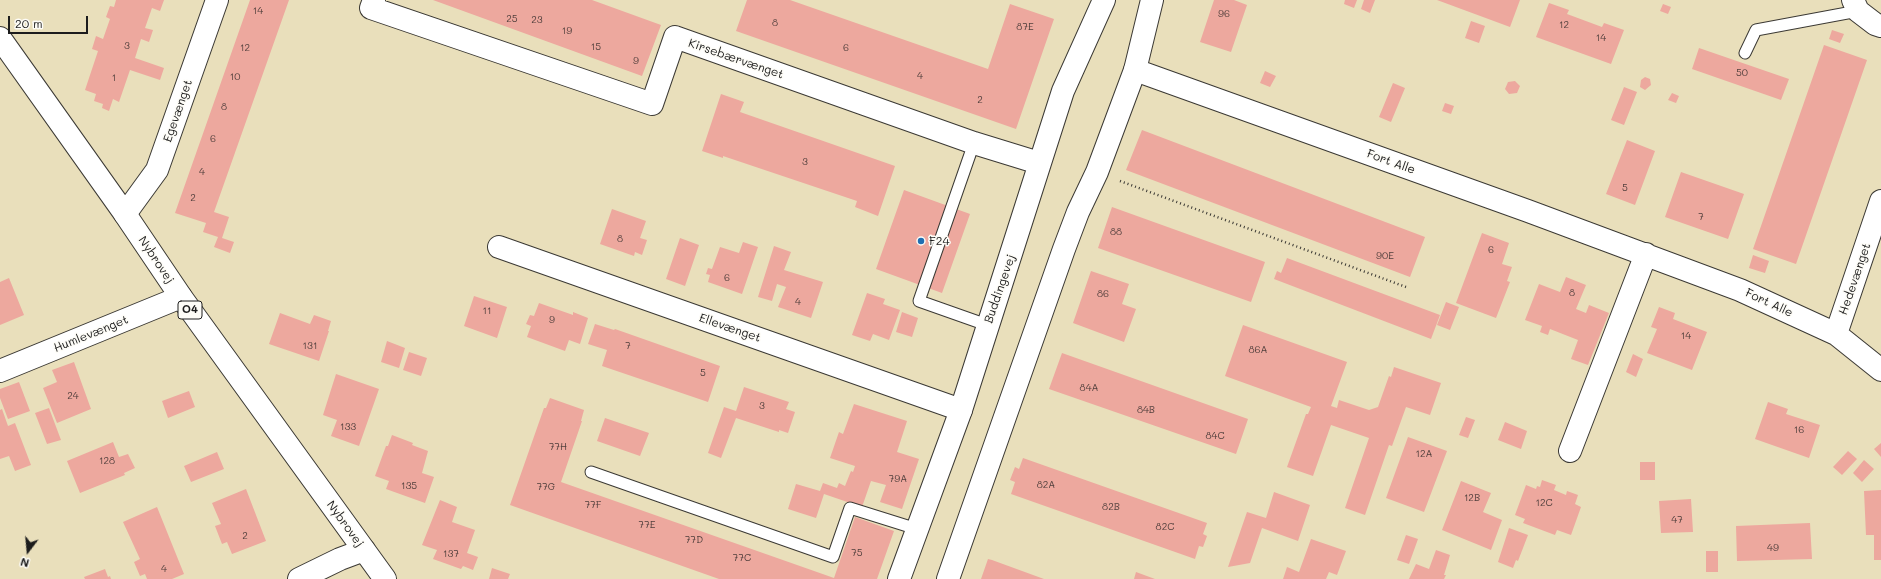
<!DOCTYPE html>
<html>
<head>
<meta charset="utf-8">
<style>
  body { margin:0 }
  #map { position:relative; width:1881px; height:579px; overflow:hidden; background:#e9dfbb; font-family:Mali,sans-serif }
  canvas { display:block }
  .north { position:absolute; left:8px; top:531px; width:40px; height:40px; -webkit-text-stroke:3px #fdfcf7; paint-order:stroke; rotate:196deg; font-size:11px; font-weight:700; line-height:16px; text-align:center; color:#1c1c1c }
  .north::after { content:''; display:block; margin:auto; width:14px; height:18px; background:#1c1c1c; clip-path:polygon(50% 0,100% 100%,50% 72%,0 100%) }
  .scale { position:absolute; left:8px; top:16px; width:80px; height:18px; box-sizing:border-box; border:2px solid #1c1c1c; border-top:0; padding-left:5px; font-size:12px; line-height:14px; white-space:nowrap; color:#1c1c1c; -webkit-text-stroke:3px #fdfcf7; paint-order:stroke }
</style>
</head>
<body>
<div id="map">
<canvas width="1881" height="579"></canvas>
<div class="north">N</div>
<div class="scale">20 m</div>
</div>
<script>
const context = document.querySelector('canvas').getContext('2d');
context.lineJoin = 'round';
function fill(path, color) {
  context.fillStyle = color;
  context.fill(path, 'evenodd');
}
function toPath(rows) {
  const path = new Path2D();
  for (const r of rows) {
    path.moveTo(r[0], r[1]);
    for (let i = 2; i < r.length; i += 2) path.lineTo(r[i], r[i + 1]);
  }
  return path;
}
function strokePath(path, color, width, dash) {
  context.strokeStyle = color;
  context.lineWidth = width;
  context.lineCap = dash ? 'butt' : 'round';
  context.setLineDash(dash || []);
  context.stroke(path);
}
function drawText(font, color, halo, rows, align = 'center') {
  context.font = font + ' Mali,sans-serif';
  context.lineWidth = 3;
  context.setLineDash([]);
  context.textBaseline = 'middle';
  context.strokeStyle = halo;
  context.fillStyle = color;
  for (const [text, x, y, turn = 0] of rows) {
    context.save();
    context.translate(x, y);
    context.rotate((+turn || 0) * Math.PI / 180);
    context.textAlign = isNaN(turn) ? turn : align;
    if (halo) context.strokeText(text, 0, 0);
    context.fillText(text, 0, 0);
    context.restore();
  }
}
fill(toPath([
  [116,0,164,0,160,11,152,8,145,28,153,30,149,42,141,39,135,58,164,68,160,80,130,70,119,102,113,99,109,111,102,108,103,104,94,101,96,94,85,90,98,51,92,49,96,36,103,39,110,19,106,17,110,6,114,7],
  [250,0,289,0,214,212,229,217,222,238,234,242,230,253,214,247,218,237,203,232,206,223,175,213],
  [433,0,592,0,661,25,642,76],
  [747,0,790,0,988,69,1010,4,1054,19,1016,129,736,31],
  [1214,0,1234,0,1247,5,1231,52,1200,42],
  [1345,0,1357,0,1354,8,1344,4],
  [1364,0,1375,0,1370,13,1361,9],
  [1437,0,1520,0,1510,27],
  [1549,3,1569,10,1567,14,1602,27,1604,23,1624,30,1611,64,1536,37],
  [1663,4,1671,7,1668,14,1660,11],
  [1471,21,1485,26,1479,43,1465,38],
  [1832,30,1844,34,1840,43,1829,39],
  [1824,45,1867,60,1796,264,1753,249],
  [1699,48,1789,79,1781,100,1692,69],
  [1265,71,1276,76,1270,87,1260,83],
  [1645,77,1650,79,1651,85,1645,90,1640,87,1641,80],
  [1515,81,1520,86,1517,93,1509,94,1505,89,1508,82],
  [1393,83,1405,88,1391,122,1379,117],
  [1624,87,1637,92,1624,125,1611,120],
  [1672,93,1679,96,1676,103,1668,100],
  [721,94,744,102,740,112,895,166,878,216,855,207,857,201,723,156,723,158,702,151],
  [1445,103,1454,106,1451,114,1442,111],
  [1142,130,1425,237,1410,277,1126,170],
  [1627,140,1655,151,1635,205,1606,194],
  [1681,172,1744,194,1728,239,1665,217],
  [904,190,970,214,942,293,876,269],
  [1112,207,1265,262,1251,302,1098,248],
  [612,209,646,221,640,238,647,240,642,255,635,252,634,256,600,244],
  [1482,233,1509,243,1502,264,1512,267,1507,281,1510,282,1496,318,1456,303],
  [680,238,699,245,685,286,666,279],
  [743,242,758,247,742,294,708,282,710,275,706,274,708,268,712,269,720,247,739,253],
  [774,246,791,252,784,270,823,282,811,318,778,307,786,287,777,284,772,301,758,297],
  [1753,255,1769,261,1765,273,1749,268],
  [1287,258,1440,315,1431,339,1274,279,1277,271,1281,273],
  [1091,271,1129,284,1122,304,1136,309,1124,342,1073,323],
  [1566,277,1586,285,1576,309,1586,313,1589,305,1609,313,1588,365,1571,359,1578,340,1550,329,1548,335,1540,332,1542,326,1525,320,1539,284,1560,292],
  [9,278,24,315,0,325,0,282],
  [867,293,885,299,883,304,900,310,889,340,873,334,870,341,852,335],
  [474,296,507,307,497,338,464,326],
  [1446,302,1459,307,1450,330,1437,325],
  [539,303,573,315,573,312,588,318,580,344,569,340,565,351,527,337,531,326,526,324,530,315,534,316],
  [1659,307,1675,313,1673,319,1707,332,1692,370,1647,353,1657,329,1651,327],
  [902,312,918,318,912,337,896,332],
  [280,313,310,324,314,315,331,321,328,331,329,331,319,361,269,344],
  [595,324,614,330,615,329,720,366,708,402,602,366,607,350,588,344],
  [1243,325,1347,362,1331,406,1337,408,1339,400,1369,410,1378,407,1389,376,1391,377,1394,367,1441,383,1430,415,1406,407,1392,446,1389,445,1365,515,1345,508,1369,438,1331,425,1313,476,1287,467,1306,414,1308,414,1311,407,1225,376],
  [387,341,405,348,399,368,381,362],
  [409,352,427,358,421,376,403,370],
  [1062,353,1248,419,1236,454,1049,389],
  [1633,354,1643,359,1636,377,1626,372],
  [74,362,91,409,57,423,43,388,57,382,52,370],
  [336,374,379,389,359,446,331,436,337,420,323,415],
  [19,382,30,411,8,419,0,398,0,389],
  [744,387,789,402,786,409,795,412,788,433,779,430,779,432,736,418,721,458,708,453,724,407,736,411],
  [189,391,195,407,168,418,162,401],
  [550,398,584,410,581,421,582,421,561,482,834,578,855,517,894,531,877,579,719,579,510,505,544,408,546,408],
  [1768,402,1788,409,1786,414,1820,425,1809,458,1755,439],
  [854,404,907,421,897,452,919,459,902,509,880,502,886,485,871,481,862,507,824,494,816,518,788,509,796,484,820,491,823,483,837,488,839,483,845,486,851,471,853,472,855,466,830,458,839,432,843,434],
  [49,408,61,440,47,444,35,413],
  [2,409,8,426,15,423,31,465,15,471,9,456,0,459,0,410],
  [1466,417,1475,420,1468,438,1459,435],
  [605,418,649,433,640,456,597,441],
  [1505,422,1527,431,1521,449,1498,440],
  [392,435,413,443,412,445,428,451,422,473,434,477,425,503,386,489,389,481,375,476,386,446,388,446],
  [1408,437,1447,451,1424,512,1386,498],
  [113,442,119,457,128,454,135,468,124,473,125,475,80,493,67,461],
  [1881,443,1881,457,1874,449],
  [1848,451,1857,459,1842,475,1833,467],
  [217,452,224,469,191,482,184,466],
  [1023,458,1207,523,1203,534,1207,536,1203,547,1199,546,1195,559,1011,494,1015,482,1010,480,1015,467,1019,469],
  [1864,460,1874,469,1862,482,1853,473],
  [1640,462,1655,462,1655,480,1640,480],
  [1542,480,1556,485,1554,490,1566,495,1567,491,1578,495,1575,504,1581,507,1571,535,1557,530,1555,535,1523,523,1525,519,1515,515,1526,485,1536,489,1537,486,1540,487],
  [1461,481,1491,493,1483,512,1502,520,1491,550,1442,530],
  [246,489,266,541,232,554,227,542,222,544,215,526,221,524,212,503],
  [1881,490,1881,560,1874,560,1874,535,1866,535,1864,491],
  [1274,492,1310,505,1298,541,1262,528,1250,563,1228,567,1247,512,1266,518],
  [1691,499,1693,532,1661,533,1659,501],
  [440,500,457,507,452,522,475,530,467,553,478,557,473,570,463,566,461,569,433,559,437,550,422,545],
  [157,507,184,574,172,579,147,579,145,574,140,576,134,562,140,559,123,522],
  [1810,523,1812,559,1737,561,1736,526],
  [1509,528,1528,535,1518,561,1516,560,1513,568,1498,562],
  [1406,535,1418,539,1409,564,1397,560],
  [1311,539,1346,551,1337,575,1329,572,1326,579,1283,579,1287,567,1299,572],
  [1436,550,1450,555,1444,575,1446,575,1444,579,1409,579,1416,564,1429,569],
  [1706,551,1718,551,1718,572,1706,572],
  [988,559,992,560,1044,579,981,579],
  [492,568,510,574,508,579,489,579],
  [105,569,108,577,110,576,111,579,85,579,84,577],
  [1136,572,1155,579,1134,579]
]), '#eda89e');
const service = toPath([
  [1745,53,1756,30,1858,11],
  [974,143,919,301,987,325],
  [591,472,833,557,850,508,917,529]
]);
const minor = toPath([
  [374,0,371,8,652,104,675,37,974,143,1039,163],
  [1853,0,1858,11,1875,24,1881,26],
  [1135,70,1528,211,1740,290,1836,334,1881,370],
  [125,214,157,170,217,0],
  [499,247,961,410],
  [1836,334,1881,201],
  [0,371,181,297],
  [1570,451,1646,254],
  [299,579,340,559,364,550]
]);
const tertiary = toPath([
  [899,579,961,410,1063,91,1104,0],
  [948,579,1064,249,1078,212,1097,172,1135,70,1152,0]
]);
const primary = toPath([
  [0,38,125,214,181,297,385,579]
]);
strokePath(service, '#3b3934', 13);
strokePath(minor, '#3b3934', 24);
strokePath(tertiary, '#3b3934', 24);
strokePath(primary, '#3b3934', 24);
strokePath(toPath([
  [1120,181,1406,287]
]), '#3b3934', 2.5, [1, 3]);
strokePath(service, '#fff', 11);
strokePath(minor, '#fff', 22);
strokePath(tertiary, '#fff', 22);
strokePath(primary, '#fff', 22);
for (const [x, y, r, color] of [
  [921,241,4,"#1f6fb2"]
]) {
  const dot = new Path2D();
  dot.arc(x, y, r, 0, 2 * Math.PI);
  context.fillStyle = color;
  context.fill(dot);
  strokePath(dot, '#fdfcf7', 1.5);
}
drawText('10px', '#503f3c', null, [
  ["14",258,11],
  ["96",1224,14],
  ["25",512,19],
  ["23",537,20],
  ["8",775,23],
  ["12",1564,25],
  ["87E",1025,27],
  ["19",567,31],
  ["14",1601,38],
  ["3",127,46],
  ["15",596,47],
  ["12",245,48],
  ["6",846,48],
  ["9",636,61],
  ["50",1742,73],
  ["4",920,76],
  ["10",235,77],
  ["1",114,78],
  ["2",980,100],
  ["8",224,107],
  ["6",213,139],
  ["3",805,162],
  ["4",202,172],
  ["5",1625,188],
  ["2",193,198],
  ["7",1701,217],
  ["88",1116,232],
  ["8",620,239],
  ["6",1491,250],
  ["90E",1385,256],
  ["6",727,278],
  ["8",1572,293],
  ["86",1103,294],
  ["4",798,302],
  ["11",487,311],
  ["9",552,320],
  ["14",1686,336],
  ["131",310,346],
  ["7",628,346],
  ["86A",1258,350],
  ["5",703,373],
  ["84A",1089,388],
  ["24",73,396],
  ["3",762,406],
  ["84B",1146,410],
  ["133",348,427],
  ["16",1799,430],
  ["84C",1215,436],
  ["77H",558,447],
  ["12A",1424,454],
  ["128",107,461],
  ["79A",898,479],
  ["82A",1046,485],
  ["135",409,486],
  ["77G",546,487],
  ["12B",1472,498],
  ["12C",1544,503],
  ["77F",593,505],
  ["82B",1111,507],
  ["47",1677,520],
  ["77E",647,525],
  ["82C",1165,527],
  ["2",245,536],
  ["77D",694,540],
  ["49",1773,548],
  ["75",857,553],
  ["137",451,554],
  ["77C",742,558],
  ["4",164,569]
]);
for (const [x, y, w] of [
  [190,310,24]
]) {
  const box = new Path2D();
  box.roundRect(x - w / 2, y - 9, w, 18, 3);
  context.fillStyle = '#fdfcf7';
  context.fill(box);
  strokePath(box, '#1c1c1c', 1);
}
drawText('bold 11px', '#1c1c1c', null, [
  ["O4",190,310]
]);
drawText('12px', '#1c1c1c', '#fdfcf7', [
  ["Kirsebærvænget",736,59,19],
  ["Egevænget",178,111,-71],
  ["Fort Alle",1391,162,20],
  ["Nybrovej",156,260,56],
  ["Hedevænget",1855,279,-71],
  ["Buddingevej",1000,289,-71],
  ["Fort Alle",1769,303,25],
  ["Ellevænget",730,328,19],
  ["Humlevænget",91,334,-22],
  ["Nybrovej",345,524,54]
]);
drawText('12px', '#1c1c1c', '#fdfcf7', [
  ["F24",929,241]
], 'left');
</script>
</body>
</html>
